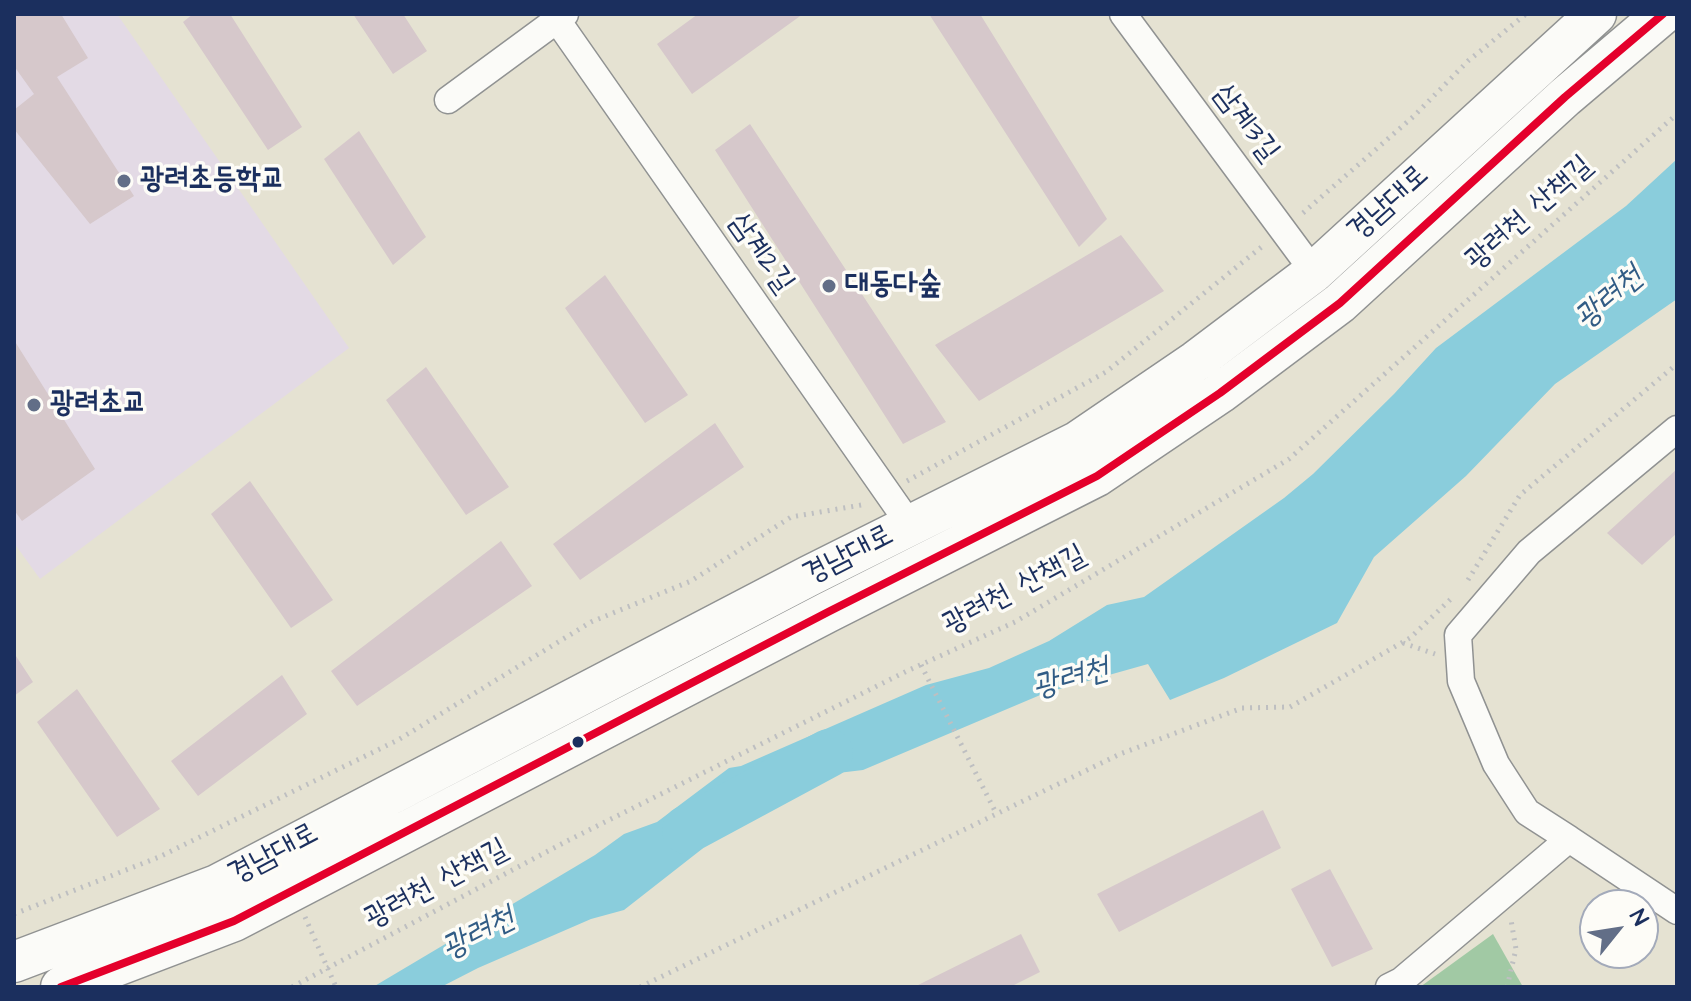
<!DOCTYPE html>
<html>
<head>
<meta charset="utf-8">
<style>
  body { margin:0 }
  #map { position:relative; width:1691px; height:1001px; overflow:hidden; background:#e5e2d2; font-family:"Architects Daughter",sans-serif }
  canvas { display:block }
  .frame { position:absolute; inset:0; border:16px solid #1b2f5e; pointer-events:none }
  .north { position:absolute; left:1579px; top:889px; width:80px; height:80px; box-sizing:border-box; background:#fdfcf7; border:2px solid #a3aaba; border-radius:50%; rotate:60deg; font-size:22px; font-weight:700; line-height:32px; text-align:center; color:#1b2f5e }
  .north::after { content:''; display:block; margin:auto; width:28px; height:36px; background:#626e87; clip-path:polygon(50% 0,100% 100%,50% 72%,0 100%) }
</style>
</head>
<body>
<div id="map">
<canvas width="1691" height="1001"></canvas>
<div class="frame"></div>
<div class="north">N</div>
</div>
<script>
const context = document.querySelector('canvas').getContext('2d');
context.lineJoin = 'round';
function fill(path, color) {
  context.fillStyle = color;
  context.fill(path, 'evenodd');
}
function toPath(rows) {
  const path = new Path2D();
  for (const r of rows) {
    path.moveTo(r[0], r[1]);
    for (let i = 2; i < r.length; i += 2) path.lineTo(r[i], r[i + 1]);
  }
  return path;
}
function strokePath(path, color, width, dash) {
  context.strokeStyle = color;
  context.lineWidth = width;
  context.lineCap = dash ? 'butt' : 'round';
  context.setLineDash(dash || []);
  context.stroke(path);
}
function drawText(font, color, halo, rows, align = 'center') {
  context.font = font + ' "Architects Daughter","Poor Story",sans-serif';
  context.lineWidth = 7;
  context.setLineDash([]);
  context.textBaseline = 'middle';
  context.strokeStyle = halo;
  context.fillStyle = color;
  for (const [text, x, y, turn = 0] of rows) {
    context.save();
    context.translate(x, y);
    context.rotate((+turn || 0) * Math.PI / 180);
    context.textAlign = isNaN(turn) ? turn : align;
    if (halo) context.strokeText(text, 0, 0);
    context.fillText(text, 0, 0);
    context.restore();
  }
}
fill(toPath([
  [14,14,117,14,349,348,40,579,14,543]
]), '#e3dae5');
fill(toPath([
  [1493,934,1523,987,1420,987]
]), '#a1c9a4');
fill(toPath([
  [1677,159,1677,299,1555,384,1466,476,1374,557,1337,623,1224,678,1170,700,1148,664,1045,693,863,770,796,778,757,787,725,815,702,849,624,910,591,919,478,968,441,987,373,987,595,855,624,834,657,822,729,768,741,766,926,685,989,668,1049,641,1107,605,1144,597,1284,498,1313,474,1394,394,1436,348,1626,206]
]), '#8acddc');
strokePath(toPath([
  [686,830,829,753]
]), '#8acddc', 48);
fill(toPath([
  [14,14,61,14,88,58,57,77,134,196,90,224,14,129,14,110,34,94,14,66],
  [193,14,230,14,302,127,268,150,183,22],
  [353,14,403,14,427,51,393,74],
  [698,14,803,14,692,94,657,44],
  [929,14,980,14,1107,219,1079,247],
  [750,124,946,422,903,444,715,150],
  [359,131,426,237,393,265,324,159],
  [1121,235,1164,291,979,401,935,345],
  [605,275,688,395,645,423,565,308],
  [14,340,95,469,22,521,14,510],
  [426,367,509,487,466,515,386,400],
  [715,423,744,467,580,580,553,544],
  [1677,469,1677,533,1642,565,1607,533],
  [250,481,333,600,291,628,211,514],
  [501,541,532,586,357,706,331,671],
  [14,653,33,682,14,696],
  [282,675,307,714,198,796,171,761],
  [77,689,160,809,117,837,37,722],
  [1263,810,1281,848,1119,932,1097,894],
  [1330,869,1373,949,1332,967,1291,889],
  [1021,934,1040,972,1010,987,914,987]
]), '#d6c8cb');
const minor = toPath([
  [1123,14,1314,272],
  [557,20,910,525],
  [448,100,565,14],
  [1569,839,1677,911],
  [1389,987,1401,981,1569,839,1527,812,1496,764,1461,681,1458,635,1529,552,1677,429]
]);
const highway = toPath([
  [14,962,217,885,809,576,1077,442,1196,361,1314,272,1596,14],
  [61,987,234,921,828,612,1097,476,1220,393,1340,303,1565,97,1663,14]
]);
strokePath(minor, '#909292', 29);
strokePath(highway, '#909292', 43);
strokePath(toPath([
  [1303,213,1414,116,1468,61,1526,14],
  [907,481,1106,372,1264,245],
  [1468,580,1520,495,1677,364],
  [1403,643,1435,654],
  [921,665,996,813],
  [14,914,159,857,398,740,591,622,691,581,791,517,867,504],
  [305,917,336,987],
  [292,987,567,841,907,671,1015,622,1289,459,1677,114],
  [640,987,1120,754,1242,708,1290,707,1410,638,1454,596],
  [1507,987,1516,949,1511,920]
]), '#bebfc1', 5, [2, 6]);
strokePath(minor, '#fbfbf8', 26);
strokePath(highway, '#fbfbf8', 40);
strokePath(toPath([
  [61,987,234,921,828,612,1097,476,1220,393,1340,303,1565,97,1663,14]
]), '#e4002b', 8);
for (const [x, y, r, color] of [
  [124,181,8,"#626e87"],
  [829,286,8,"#626e87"],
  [34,405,8,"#626e87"],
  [578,742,7,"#1b2f5e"]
]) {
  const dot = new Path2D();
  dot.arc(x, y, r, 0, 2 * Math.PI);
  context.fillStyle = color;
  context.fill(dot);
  strokePath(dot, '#fdfcf7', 3);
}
drawText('30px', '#1b2f5e', '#fdfcf7', [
  ["삼계3길",1245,124,53],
  ["경남대로",1389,204,-42],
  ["광려천 산책길",1530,214,-41],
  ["삼계2길",760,254,55],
  ["경남대로",849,556,-27],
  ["광려천 산책길",1015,591,-28],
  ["경남대로",274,855,-28],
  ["광려천 산책길",437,885,-28]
]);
drawText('bold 30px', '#1b2f5e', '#fdfcf7', [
  ["광려초등학교",140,181],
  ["대동다숲",845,286],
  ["광려초교",50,405]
], 'left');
drawText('italic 32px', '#315c85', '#fdfcf7', [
  ["광려천",1610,299,-40],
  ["광려천",1071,680,-15],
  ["광려천",479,935,-27]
]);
</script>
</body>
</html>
